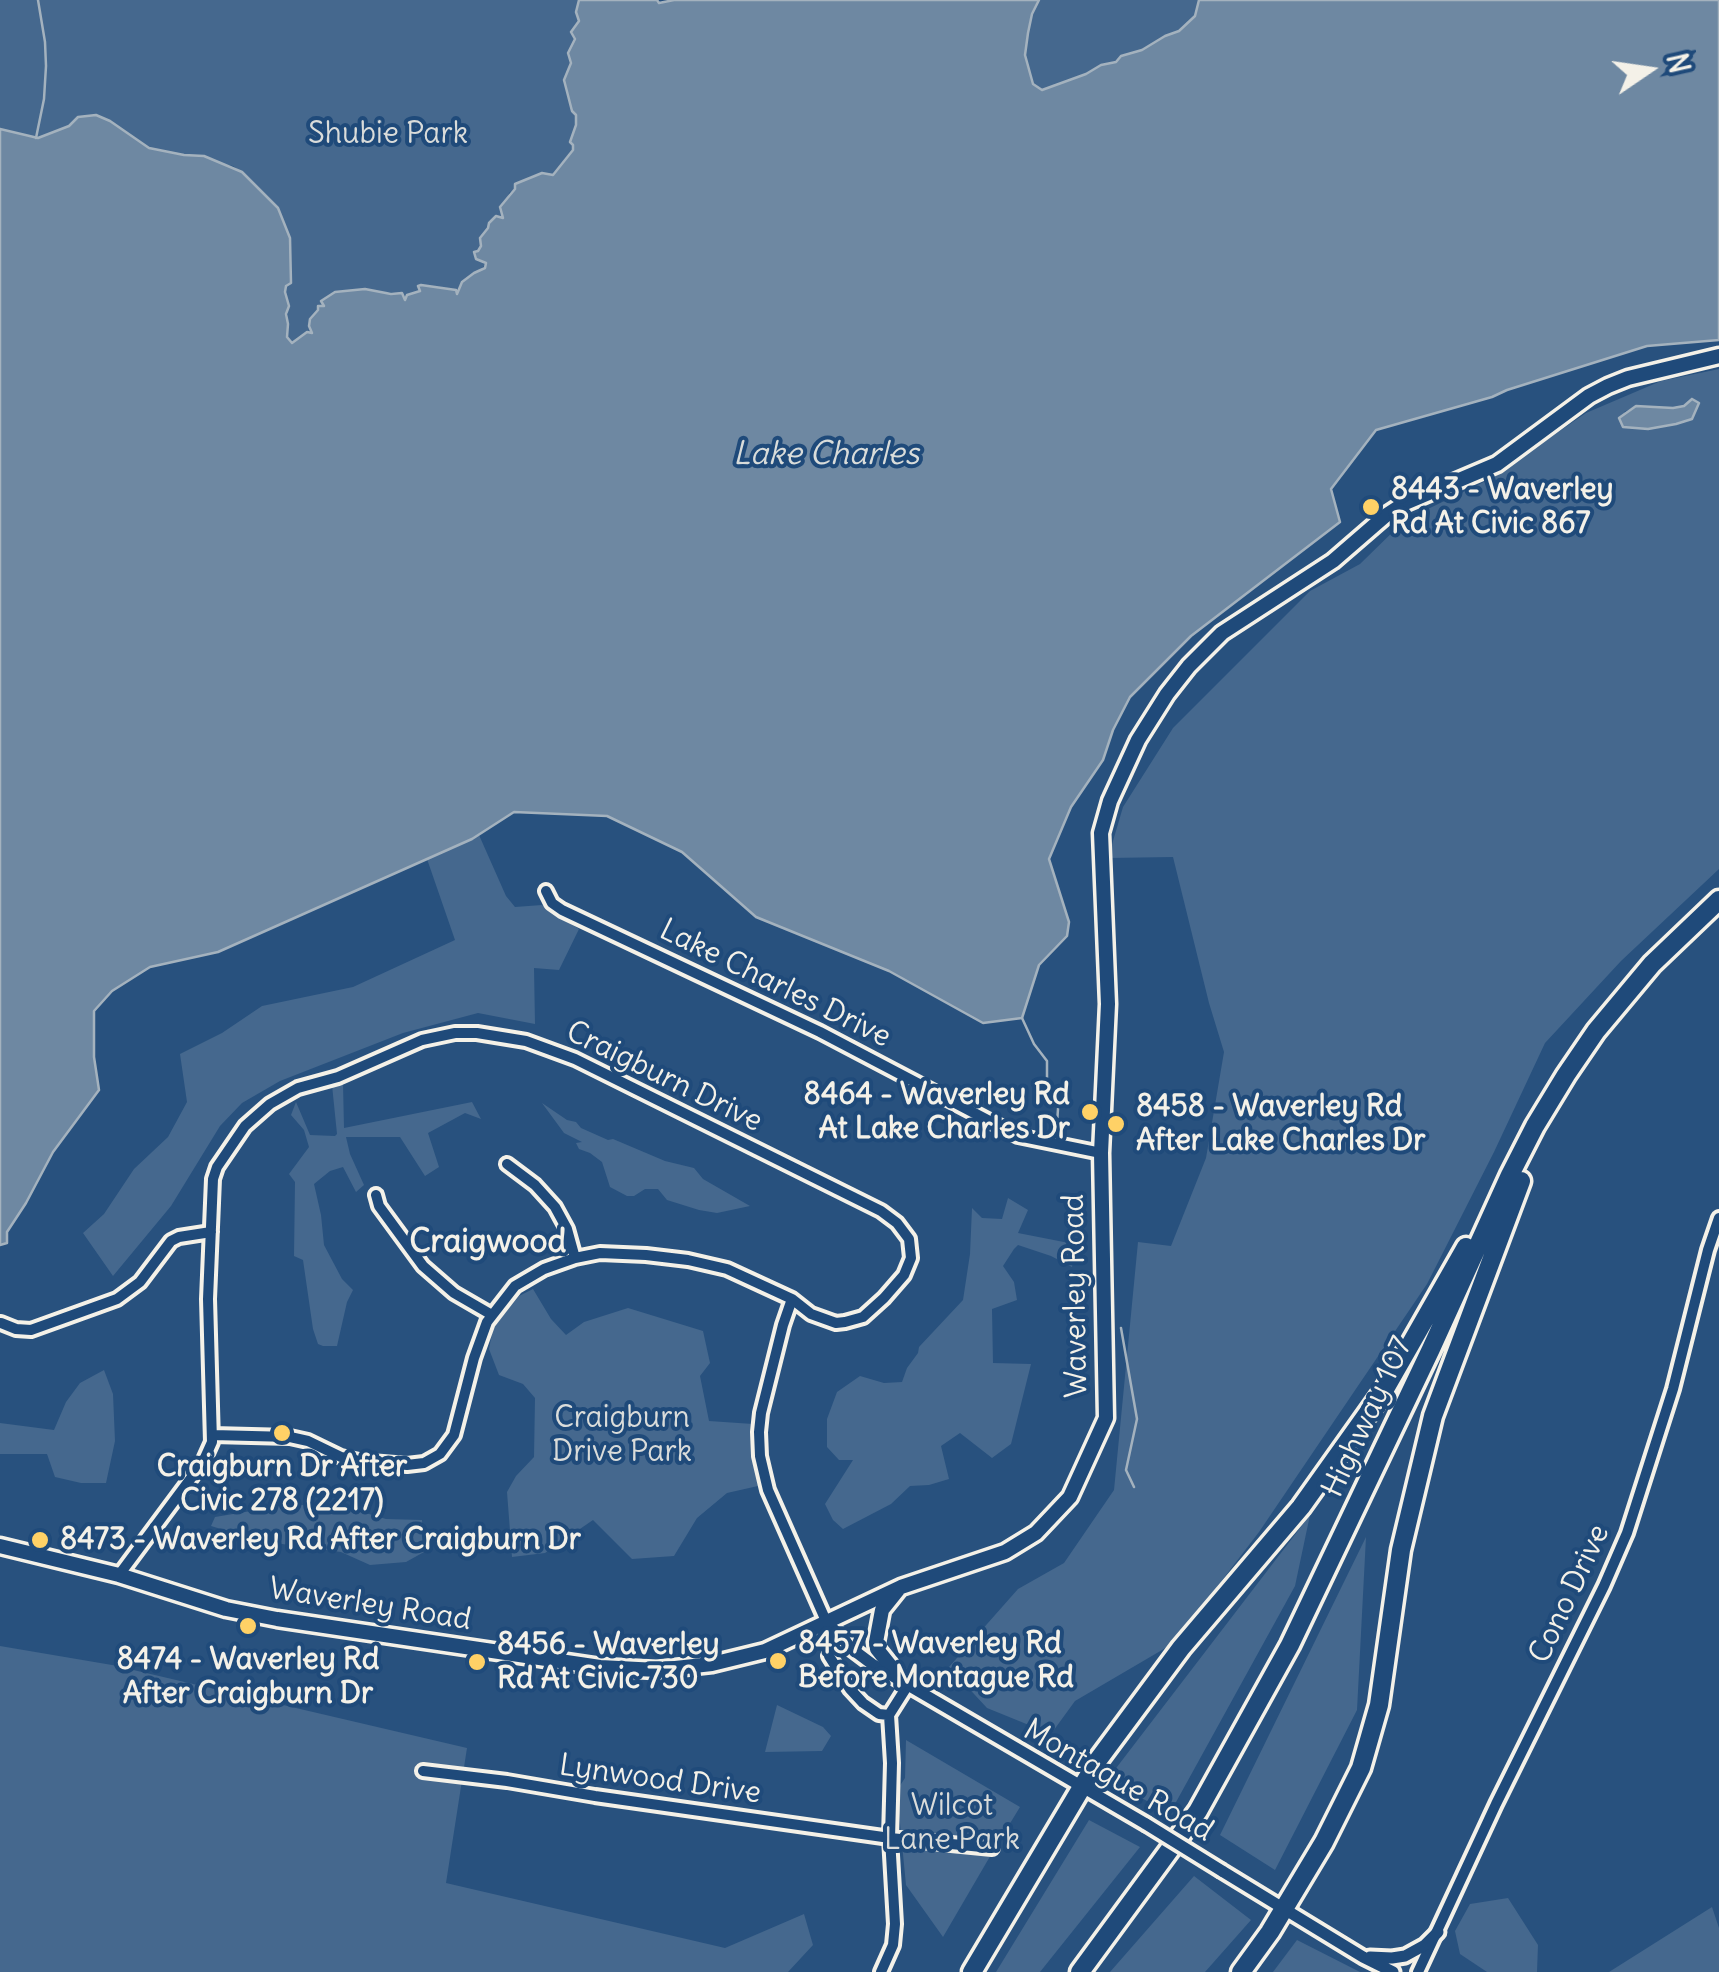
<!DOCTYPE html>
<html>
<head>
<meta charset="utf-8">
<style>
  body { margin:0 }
  #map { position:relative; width:1719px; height:1972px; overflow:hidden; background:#28517e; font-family:Delius,sans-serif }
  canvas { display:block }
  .north { position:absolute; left:1599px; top:20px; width:100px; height:100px; -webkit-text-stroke:8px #1f4a7a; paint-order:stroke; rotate:77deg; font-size:28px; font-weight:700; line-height:40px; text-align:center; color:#f4f1e8 }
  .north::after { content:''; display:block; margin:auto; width:35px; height:45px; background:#f4f1e8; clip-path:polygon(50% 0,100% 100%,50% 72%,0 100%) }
</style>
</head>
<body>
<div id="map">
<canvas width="1719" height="1972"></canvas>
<div class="north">N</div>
</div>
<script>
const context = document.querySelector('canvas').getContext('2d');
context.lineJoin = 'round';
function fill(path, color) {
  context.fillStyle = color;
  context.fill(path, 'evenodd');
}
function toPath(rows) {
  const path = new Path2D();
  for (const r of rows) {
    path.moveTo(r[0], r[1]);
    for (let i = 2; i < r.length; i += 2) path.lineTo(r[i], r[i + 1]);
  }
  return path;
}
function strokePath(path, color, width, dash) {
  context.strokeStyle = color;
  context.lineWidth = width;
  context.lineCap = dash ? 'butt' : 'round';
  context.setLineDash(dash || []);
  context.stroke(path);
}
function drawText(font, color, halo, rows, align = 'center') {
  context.font = font + ' Delius,sans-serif';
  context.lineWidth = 8;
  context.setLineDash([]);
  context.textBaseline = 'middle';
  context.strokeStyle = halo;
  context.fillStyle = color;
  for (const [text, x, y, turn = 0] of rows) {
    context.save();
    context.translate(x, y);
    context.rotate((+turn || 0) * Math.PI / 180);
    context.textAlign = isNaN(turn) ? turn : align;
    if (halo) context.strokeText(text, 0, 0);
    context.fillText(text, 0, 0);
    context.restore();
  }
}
fill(toPath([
  [0,0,579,0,576,12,579,22,571,32,575,40,568,53,571,62,564,80,572,111,576,115,576,125,570,144,573,145,572,150,553,175,542,173,529,177,509,193,508,199,500,207,503,218,497,216,489,223,488,228,480,238,481,246,478,251,474,252,476,259,484,262,486,265,462,282,459,286,459,293,457,294,455,290,418,287,420,291,407,295,405,300,402,293,343,290,331,294,326,298,324,306,319,306,318,310,309,322,312,333,307,332,291,343,287,337,288,300,285,292,286,286,290,285,291,278,290,238,278,208,242,172,233,166,149,148,108,120,89,116,78,117,69,126,38,138,0,129],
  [1039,0,1199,0,1195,16,1179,31,1165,36,1142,50,1121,56,1116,62,1101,65,1086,74,1043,90,1034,86,1031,81,1025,52,1031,18],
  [1719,369,1719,869,1621,961,1545,1043,1494,1152,1427,1284,1259,1532,1174,1643,1075,1701,1051,1734,987,1708,949,1667,1018,1589,1064,1563,1114,1490,1138,1242,1171,1246,1206,1158,1224,1052,1209,1003,1173,857,1108,858,1123,807,1173,728,1310,591,1360,564,1405,520,1488,480,1586,413,1661,381],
  [1636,406,1673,408,1684,406,1693,412,1691,419,1648,429,1624,412],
  [479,835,506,896,515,907,542,905,579,929,559,970,534,968,535,1024,478,1013,403,1033,280,1081,242,1103,220,1126,171,1206,113,1276,83,1233,104,1214,134,1169,168,1137,187,1102,180,1054,222,1033,262,1006,353,987,455,940,427,859],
  [343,1083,344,1128,472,1102,481,1119,465,1113,428,1133,439,1167,425,1176,400,1137,346,1137,350,1154,364,1185,356,1192,343,1167,330,1171,314,1184,321,1215,324,1245,342,1279,353,1290,347,1302,337,1346,323,1346,318,1344,313,1329,303,1260,294,1256,295,1182,289,1174,309,1147,304,1130,291,1115,296,1102,310,1135,335,1136,337,1134,332,1085],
  [542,1103,567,1120,576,1122,581,1128,608,1140,613,1139,665,1161,694,1168,703,1179,750,1206,717,1213,699,1210,667,1200,658,1189,645,1189,634,1196,627,1196,610,1187,602,1162,590,1153,579,1149,576,1143,582,1142,564,1133],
  [1008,1198,1028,1210,1018,1233,1069,1243,1074,1256,1072,1267,1051,1256,1018,1245,1014,1249,1003,1266,1014,1282,1017,1300,992,1309,993,1363,1031,1364,1011,1444,992,1458,960,1433,941,1446,949,1479,929,1485,910,1486,891,1504,843,1529,833,1520,825,1504,853,1460,839,1460,827,1447,827,1419,837,1392,860,1376,884,1383,902,1382,907,1368,918,1353,919,1347,963,1300,970,1254,972,1208,982,1218,1002,1219],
  [533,1289,551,1319,566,1335,584,1322,628,1308,703,1331,710,1363,700,1376,709,1421,753,1424,758,1486,727,1493,697,1518,674,1556,632,1559,593,1520,545,1553,512,1557,507,1492,516,1476,534,1457,535,1398,523,1384,499,1375,489,1349,493,1328,519,1296],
  [104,1370,113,1394,115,1441,106,1483,81,1483,55,1477,47,1454,0,1454,0,1423,54,1430,66,1402,80,1383],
  [277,1503,352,1509,386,1519,422,1520,424,1552,406,1562,370,1565,341,1552,260,1541,211,1526,215,1517,263,1509],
  [1310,1515,1295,1586,1170,1813,1107,1780],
  [1366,1537,1357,1710,1275,1870,1220,1835],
  [0,1646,112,1665,467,1748,446,1883,725,1948,804,1914,813,1945,788,1972,0,1972],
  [777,1705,823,1727,831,1736,822,1751,765,1752],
  [906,1740,1020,1807,995,1848,995,1853,992,1853,943,1937,906,1885,899,1813,899,1787,905,1778],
  [1089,1820,1140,1847,1040,1972,996,1972],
  [1194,1876,1251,1920,1205,1972,1110,1972],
  [1508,1898,1538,1945,1537,1972,1487,1972,1460,1954,1455,1931,1470,1904],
  [1712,1907,1719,1928,1719,1972,1609,1972],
  [1297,1940,1360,1972,1273,1972]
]), '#45688e');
const water = toPath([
  [579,0,657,0,659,3,674,0,1039,0,1032,14,1028,33,1025,55,1033,84,1042,90,1086,74,1101,65,1116,62,1121,56,1142,50,1165,36,1179,31,1195,16,1199,0,1719,0,1719,340,1647,346,1507,390,1492,397,1376,430,1331,489,1340,522,1191,636,1130,697,1113,730,1103,760,1071,807,1049,859,1069,922,1067,936,1039,965,1022,1018,983,1023,889,971,756,917,682,852,607,816,514,812,472,839,218,952,150,967,112,991,94,1011,94,1057,99,1090,53,1152,26,1203,7,1232,7,1243,0,1245,0,129,38,138,69,126,78,117,96,115,110,121,149,148,184,155,204,156,242,172,278,208,290,238,291,283,286,286,285,292,289,306,286,314,288,324,287,337,292,343,307,332,312,333,309,326,310,319,318,310,318,306,324,306,321,301,335,292,365,289,391,294,402,293,405,300,407,295,420,291,418,286,421,285,456,290,457,294,462,282,474,273,485,268,486,263,476,259,474,252,478,251,481,246,480,238,488,228,489,223,496,216,503,218,500,207,515,189,515,184,542,173,553,175,573,150,573,145,570,142,576,125,576,115,572,111,564,80,571,63,568,53,575,39,571,32,579,21,576,12,579,0],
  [1692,399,1699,403,1692,419,1676,424,1648,429,1623,427,1619,418,1636,406,1673,408,1684,406,1692,399]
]);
fill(water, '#6e88a2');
strokePath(water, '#a4b2be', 2.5);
strokePath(toPath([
  [36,138,44,99,46,66,45,42,38,0],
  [1022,1018,1034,1044,1047,1061,1047,1084,1059,1094,1057,1124,1064,1139],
  [1121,1328,1137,1419,1126,1470,1134,1487]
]), '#a4b2be', 2.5);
const minor = toPath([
  [546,891,552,903,562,910,820,1032,1018,1136,1101,1153],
  [507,1164,535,1185,555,1207,567,1229,575,1258],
  [376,1195,379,1206,423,1266,454,1293,492,1315],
  [792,1299,783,1325,761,1413,759,1432,760,1456,768,1490,826,1621],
  [1,1323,16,1329,31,1330,117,1299,140,1282,171,1241,179,1237,211,1232],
  [119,1575,203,1462,212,1442,208,1299,213,1179,217,1167,245,1126,270,1104,298,1088,338,1077,422,1040,455,1033,477,1033,526,1041,575,1059,881,1211,897,1223,909,1239,911,1258,904,1275,884,1298,863,1317,845,1322,836,1323,811,1314,792,1299,727,1269,688,1260,646,1255,600,1253,575,1258,544,1269,515,1286,487,1322,474,1358,454,1435,440,1454,424,1463,407,1465,359,1461,341,1457,308,1441,290,1437,213,1435],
  [829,1656,850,1689,863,1703,879,1714,889,1715],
  [423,1771,507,1781,595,1796,890,1838,992,1848],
  [881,1972,893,1945,895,1924,890,1838,892,1763,889,1715,908,1685],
  [1418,1972,1496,1804,1604,1586,1627,1533,1673,1389,1708,1250,1719,1218]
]);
const tertiary = toPath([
  [826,1621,852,1649,872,1664,1146,1824],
  [1222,1871,1363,1957,1393,1972],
  [1370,1957,1392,1958,1405,1956,1425,1945,1438,1932]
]);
const secondary = toPath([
  [0,1546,119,1575,226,1609,277,1619,600,1667,657,1670,712,1664,765,1651,901,1587,1005,1552,1036,1533,1070,1497,1106,1418,1101,1153,1108,1004,1101,833,1110,801,1138,740,1167,694,1189,666,1222,633,1333,561,1385,516,1405,503,1497,464,1589,396,1608,386,1628,378,1719,356],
  [898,1590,882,1610,876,1642,877,1649,901,1679]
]);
const motorway = toPath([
  [972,1972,1098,1760,1181,1648,1301,1507,1385,1389,1466,1247],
  [1080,1972,1198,1811,1290,1645,1431,1349,1510,1175,1535,1126,1566,1075,1596,1031,1652,964,1719,900],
  [1241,1972,1270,1932,1324,1842,1361,1768,1379,1705,1401,1550,1433,1416,1521,1181]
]);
strokePath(minor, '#f4f1e8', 18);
strokePath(tertiary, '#f4f1e8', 19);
strokePath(secondary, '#f4f1e8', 21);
strokePath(motorway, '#f4f1e8', 25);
strokePath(minor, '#1f4a7a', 10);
strokePath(tertiary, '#1f4a7a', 11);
strokePath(secondary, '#1f4a7a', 14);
strokePath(motorway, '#1f4a7a', 18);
const tertiaryBridge = toPath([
  [1146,1824,1222,1871]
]);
strokePath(tertiaryBridge, '#f4f1e8', 19, []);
strokePath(tertiaryBridge, '#1f4a7a', 11);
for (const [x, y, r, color] of [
  [1371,507,10,"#ffd166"],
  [1090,1112,10,"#ffd166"],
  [1116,1124,10,"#ffd166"],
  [282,1433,10,"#ffd166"],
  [40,1540,10,"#ffd166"],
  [248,1626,10,"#ffd166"],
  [778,1661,10,"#ffd166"],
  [477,1662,10,"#ffd166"]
]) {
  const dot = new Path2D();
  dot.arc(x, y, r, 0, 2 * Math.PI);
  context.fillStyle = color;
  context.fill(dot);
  strokePath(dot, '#1f4a7a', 4);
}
drawText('30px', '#dadcda', '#1f4a7a', [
  ["Shubie Park",388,134],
  ["Craigburn",622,1418],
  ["Drive Park",622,1452],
  ["Wilcot",952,1806],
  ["Lane Park",952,1840]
]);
drawText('bold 30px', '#f4f1e8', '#1f4a7a', [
  ["8443 - Waverley",1391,490],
  ["Rd At Civic 867",1391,524],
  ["8464 - Waverley Rd",1070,1095,"right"],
  ["At Lake Charles Dr",1070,1129,"right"],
  ["8458 - Waverley Rd",1136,1107],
  ["After Lake Charles Dr",1136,1141],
  ["Craigburn Dr After",282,1467,"center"],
  ["Civic 278 (2217)",282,1501,"center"],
  ["8473 - Waverley Rd After Craigburn Dr",60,1540],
  ["8457 - Waverley Rd",798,1644],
  ["Before Montague Rd",798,1678],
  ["8456 - Waverley",497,1645],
  ["Rd At Civic 730",497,1679],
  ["8474 - Waverley Rd",248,1660,"center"],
  ["After Craigburn Dr",248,1694,"center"]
], 'left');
drawText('30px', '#f4f1e8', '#1f4a7a', [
  ["Lake Charles Drive",775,984,26],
  ["Craigburn Drive",664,1077,26],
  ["Waverley Road",1076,1296,-91],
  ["Highway 107",1368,1417,-65],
  ["Cono Drive",1570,1594,-65],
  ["Waverley Road",370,1605,9],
  ["Lynwood Drive",660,1780,8],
  ["Montague Road",1118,1781,30]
]);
drawText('italic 32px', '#d9dcda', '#1f4a7a', [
  ["Lake Charles",826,455]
]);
drawText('bold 32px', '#f4f1e8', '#1f4a7a', [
  ["Craigwood",488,1243]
]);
</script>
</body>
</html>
